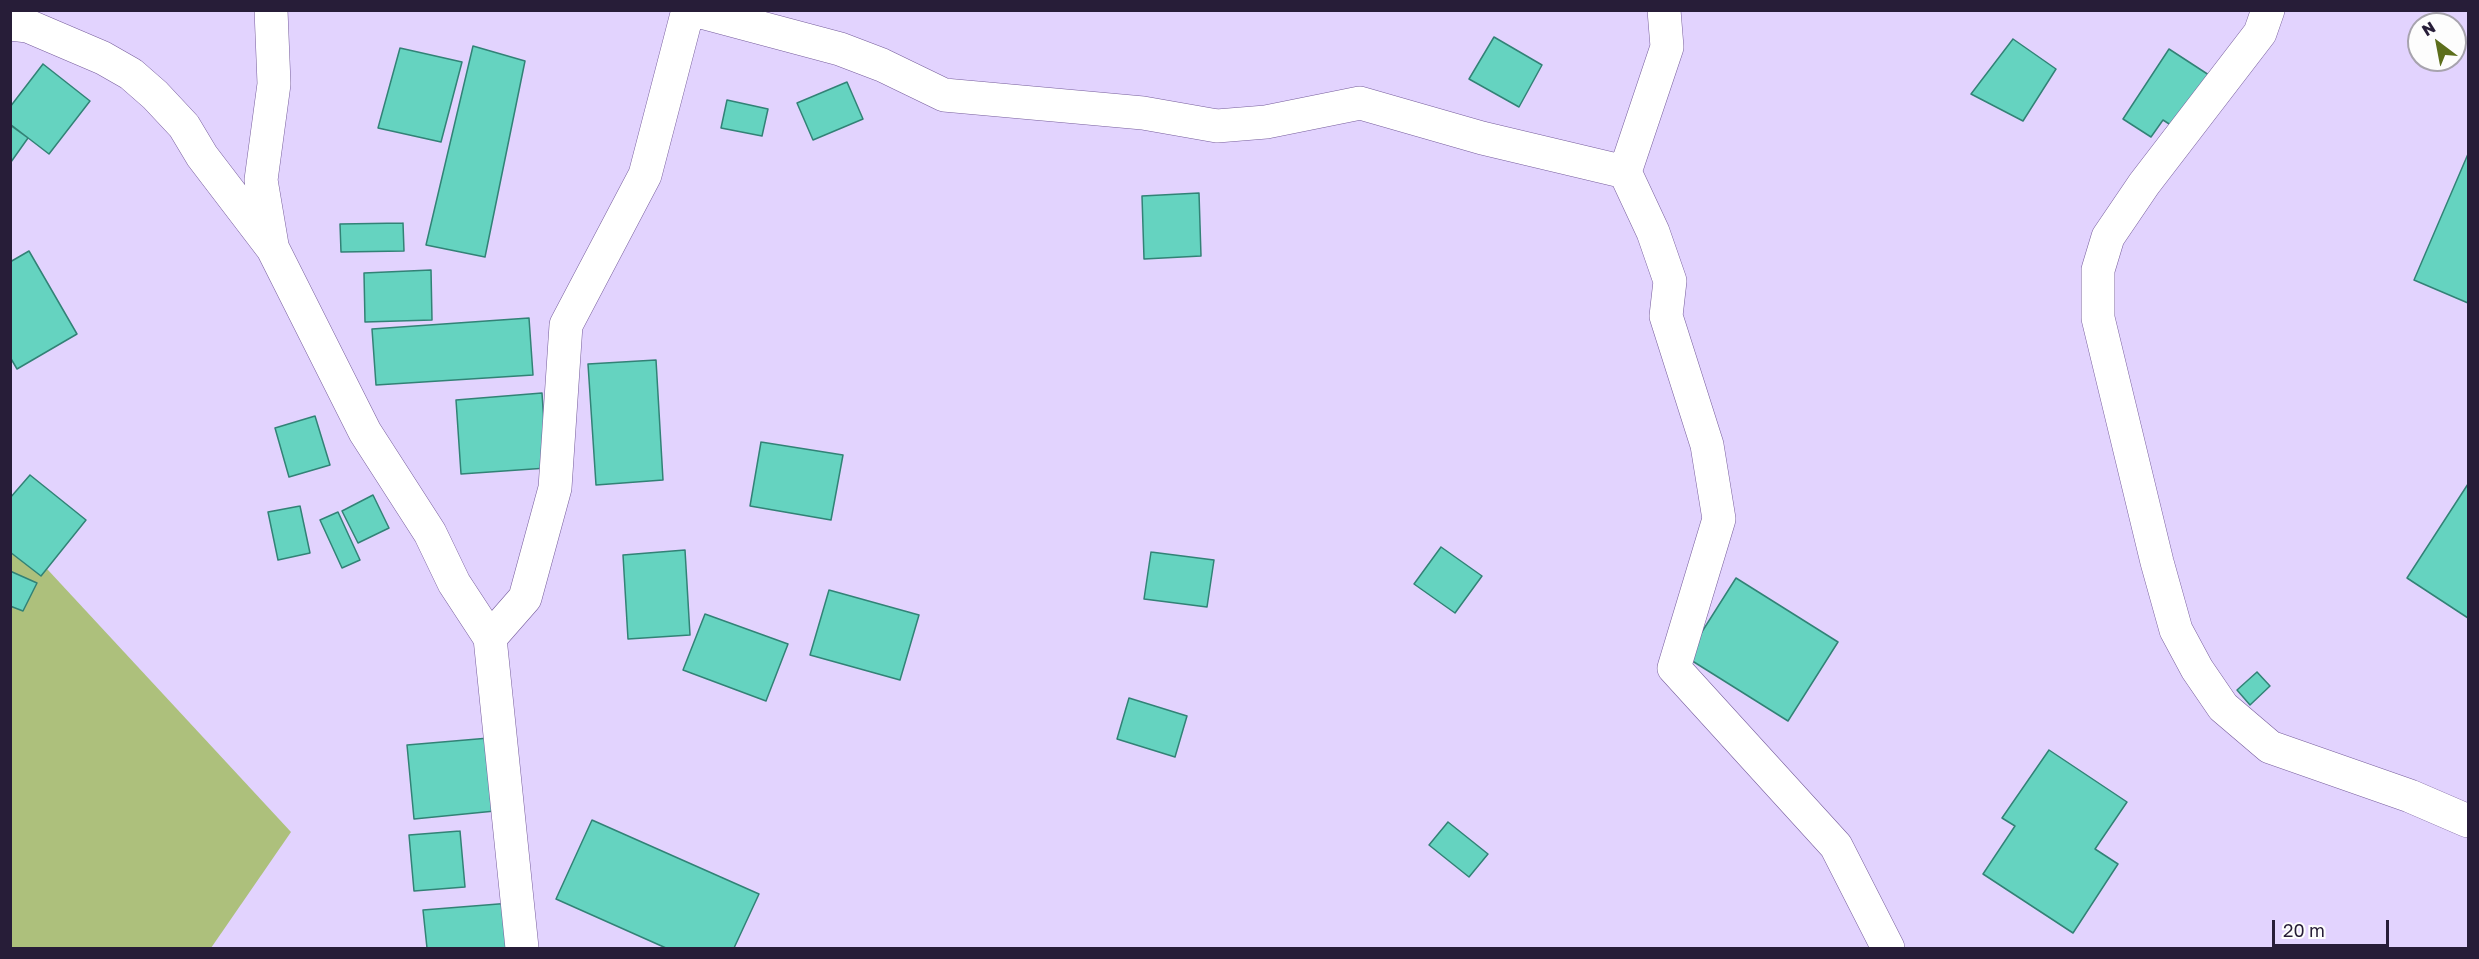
<!DOCTYPE html>
<html>
<head>
<meta charset="utf-8">
<style>
  body { margin:0 }
  #map { position:relative; width:2479px; height:959px; overflow:hidden; background:#e2d3fe; font-family:"Golos Text",sans-serif }
  canvas { display:block }
  .frame { position:absolute; inset:0; border:12px solid #271d38; pointer-events:none }
  .north { position:absolute; left:2407px; top:12px; width:60px; height:60px; box-sizing:border-box; background:#fdfdfd; border:2px solid #a7a3ae; border-radius:50%; rotate:328deg; font-size:16px; font-weight:700; line-height:24px; text-align:center; color:#271d38 }
  .north::after { content:''; display:block; margin:auto; width:21px; height:27px; background:#5c6e1c; clip-path:polygon(50% 0,100% 100%,50% 72%,0 100%) }
  .scale { position:absolute; left:2272px; top:920px; width:117px; height:27px; box-sizing:border-box; border:3px solid #271d38; border-top:0; padding-left:8px; font-size:18px; line-height:21px; white-space:nowrap; color:#271d38; -webkit-text-stroke:4px #fdfdfd; paint-order:stroke }
</style>
</head>
<body>
<div id="map">
<canvas width="2479" height="959"></canvas>
<div class="frame"></div>
<div class="north">N</div>
<div class="scale">20 m</div>
</div>
<script>
const context = document.querySelector('canvas').getContext('2d');
context.lineJoin = 'round';
function fill(path, color) {
  context.fillStyle = color;
  context.fill(path, 'evenodd');
}
function toPath(rows) {
  const path = new Path2D();
  for (const r of rows) {
    path.moveTo(r[0], r[1]);
    for (let i = 2; i < r.length; i += 2) path.lineTo(r[i], r[i + 1]);
  }
  return path;
}
function strokePath(path, color, width, dash) {
  context.strokeStyle = color;
  context.lineWidth = width;
  context.lineCap = dash ? 'butt' : 'round';
  context.setLineDash(dash || []);
  context.stroke(path);
}
fill(toPath([
  [10,529,291,832,211,948,11,948]
]), '#adc07c');
const building = toPath([
  [1494,37,1542,65,1519,107,1469,79,1494,37],
  [2013,39,2056,69,2023,121,1971,94,2013,39],
  [473,46,525,61,485,257,426,245,473,46],
  [400,48,462,62,441,142,378,128,400,48],
  [2169,49,2212,77,2177,129,2163,120,2151,137,2123,119,2169,49],
  [43,64,90,101,49,154,10,124,10,107,43,64],
  [847,82,863,119,813,140,797,103,847,82],
  [727,100,768,109,762,136,721,128,727,100],
  [10,125,28,138,11,162,10,162,10,125],
  [2468,154,2468,303,2414,280,2468,154],
  [1199,193,1201,256,1144,259,1142,196,1199,193],
  [403,223,404,251,341,252,340,224,403,223],
  [29,251,77,334,17,369,10,357,10,262,29,251],
  [431,270,432,320,365,322,364,273,431,270],
  [529,318,533,375,376,385,372,329,529,318],
  [656,360,663,480,596,485,588,364,656,360],
  [542,393,547,468,461,474,456,400,542,393],
  [315,416,330,465,289,477,275,428,315,416],
  [761,442,843,455,831,520,750,506,761,442],
  [30,475,86,520,41,576,10,552,10,498,30,475],
  [2468,484,2468,618,2407,578,2468,484],
  [373,495,389,528,358,543,342,511,373,495],
  [300,506,310,553,278,560,268,512,300,506],
  [338,512,360,560,342,568,320,520,338,512],
  [1441,547,1482,576,1455,613,1414,584,1441,547],
  [685,550,690,635,628,639,623,555,685,550],
  [1151,552,1214,560,1207,607,1144,599,1151,552],
  [10,571,37,583,23,611,10,606,10,571],
  [1736,578,1838,642,1788,721,1686,657,1736,578],
  [829,590,919,615,900,680,810,655,829,590],
  [705,614,788,644,766,701,683,670,705,614],
  [2257,672,2270,686,2250,705,2237,690,2257,672],
  [1129,698,1187,716,1175,757,1117,739,1129,698],
  [489,738,495,811,414,819,407,745,489,738],
  [2049,750,2127,802,2095,849,2118,864,2073,933,1983,874,2015,826,2002,818,2049,750],
  [592,820,759,894,734,948,666,948,556,899,592,820],
  [1448,822,1488,854,1469,877,1429,845,1448,822],
  [460,831,465,887,414,891,409,835,460,831],
  [511,903,515,948,427,948,423,910,511,903]
]);
fill(building, '#65d3c0');
strokePath(building, '#328276', 1.5);
const minor = toPath([
  [271,10,274,84,261,180,272,245],
  [694,10,840,49,882,65,944,95,1143,113,1217,126,1266,122,1360,103,1482,138,1625,172],
  [1664,10,1667,47,1625,172,1653,232,1670,281,1666,316,1707,445,1719,519,1674,668,1836,846,1888,948],
  [2268,10,2260,33,2144,184,2108,237,2098,270,2098,318,2157,562,2176,630,2197,669,2223,707,2270,747,2410,796,2468,821],
  [10,24,28,26,103,58,131,74,155,95,184,126,202,156,273,249,365,432,430,533,454,583,490,638,522,948],
  [490,638,525,598,555,488,566,325,645,175,688,10]
]);
strokePath(minor, '#765d9c', 34);
strokePath(minor, '#fff', 33);
</script>
</body>
</html>
